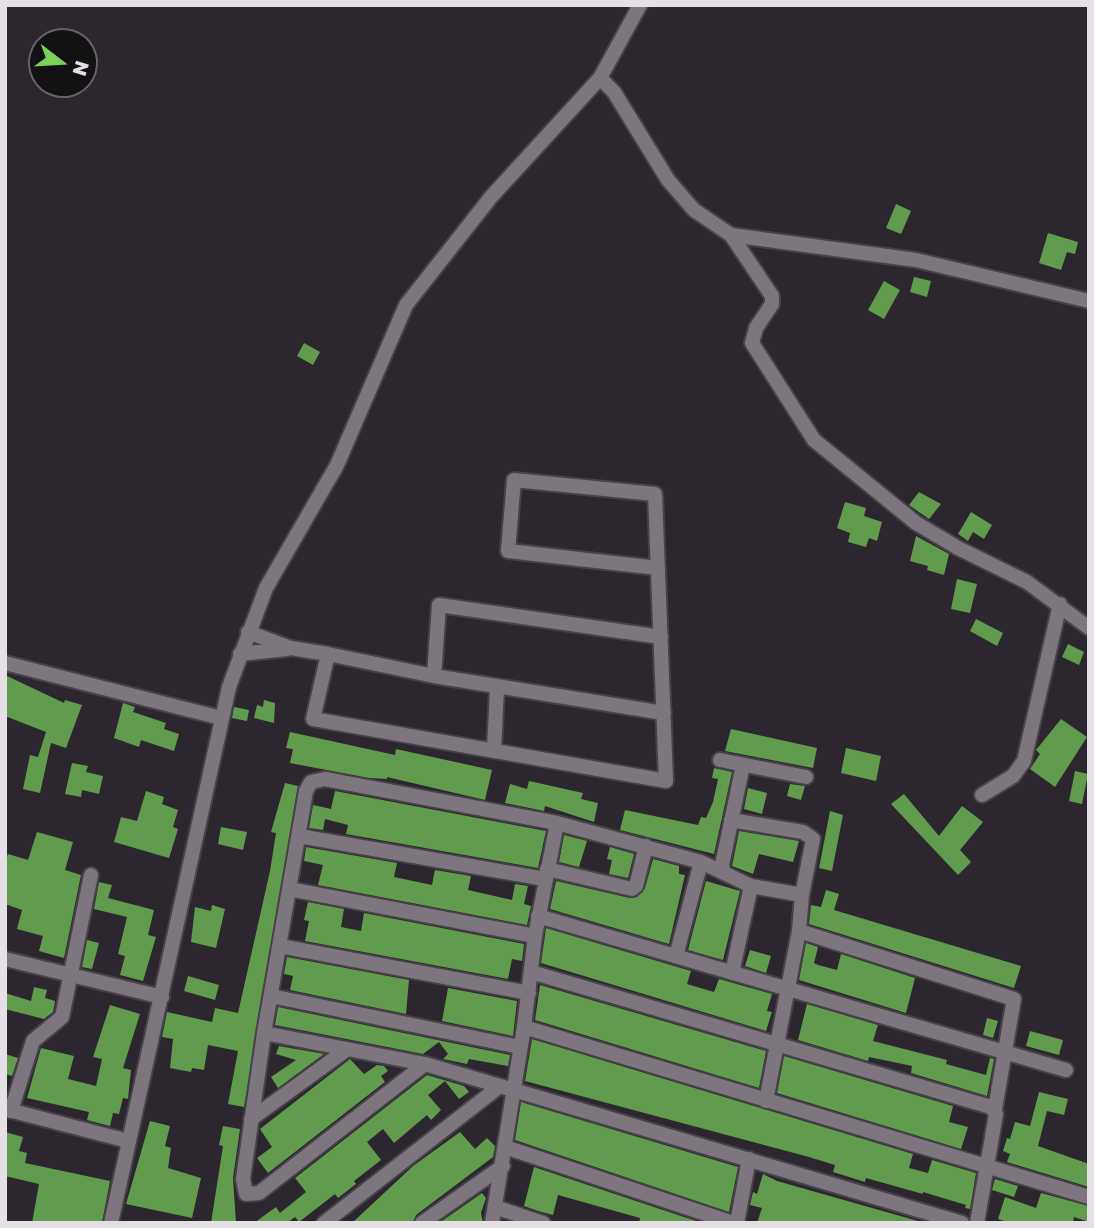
<!DOCTYPE html>
<html>
<head>
<meta charset="utf-8">
<style>
  body { margin:0 }
  #map { position:relative; width:1094px; height:1228px; overflow:hidden; background:#2c272e; font-family:"Golos Text",sans-serif }
  canvas { display:block }
  .frame { position:absolute; inset:0; border:7px solid #e4e0e5; pointer-events:none }
  .north { position:absolute; left:28px; top:28px; width:70px; height:70px; box-sizing:border-box; background:#131114; border:2px solid #676468; border-radius:50%; rotate:107deg; font-size:19px; font-weight:700; line-height:28px; text-align:center; color:#e4e0e5 }
  .north::after { content:''; display:block; margin:auto; width:24px; height:32px; background:#79d157; clip-path:polygon(50% 0,100% 100%,50% 72%,0 100%) }
</style>
</head>
<body>
<div id="map">
<canvas width="1094" height="1228"></canvas>
<div class="frame"></div>
<div class="north">N</div>
</div>
<script>
const context = document.querySelector('canvas').getContext('2d');
context.lineJoin = 'round';
function fill(path, color) {
  context.fillStyle = color;
  context.fill(path, 'evenodd');
}
function toPath(rows) {
  const path = new Path2D();
  for (const r of rows) {
    path.moveTo(r[0], r[1]);
    for (let i = 2; i < r.length; i += 2) path.lineTo(r[i], r[i + 1]);
  }
  return path;
}
function strokePath(path, color, width, dash) {
  context.strokeStyle = color;
  context.lineWidth = width;
  context.lineCap = dash ? 'butt' : 'round';
  context.setLineDash(dash || []);
  context.stroke(path);
}
fill(toPath([
  [896,204,911,211,901,234,886,228],
  [1048,233,1078,242,1075,254,1067,252,1061,270,1039,263],
  [914,277,931,281,927,297,910,292],
  [884,281,900,290,884,319,868,310],
  [304,343,320,352,313,365,297,356],
  [919,492,941,504,929,519,909,505],
  [845,502,866,508,864,516,882,522,877,541,869,538,866,547,848,542,850,533,837,528],
  [971,512,992,525,984,539,973,532,968,541,958,534],
  [916,536,949,554,944,575,927,570,928,566,910,561],
  [957,579,977,584,970,613,951,609],
  [976,619,1003,633,997,646,970,631],
  [1068,644,1084,652,1079,665,1062,657],
  [5,675,64,703,65,700,82,705,66,748,51,743,40,793,23,789,30,755,38,757,46,732,5,716],
  [264,700,275,703,274,723,254,718,257,705,263,707],
  [123,703,135,707,133,712,166,723,164,729,179,734,174,751,141,740,139,747,114,738],
  [234,707,249,710,247,721,232,718],
  [1061,719,1087,737,1055,787,1030,769,1040,754,1036,750],
  [731,729,817,748,813,768,725,751],
  [290,732,395,755,396,749,492,770,485,800,387,777,387,779,369,778,290,763,293,749,286,748],
  [846,748,881,756,876,781,841,773],
  [72,763,88,766,86,772,103,776,99,794,82,790,81,797,65,794],
  [714,768,732,772,714,854,620,830,625,810,698,825,701,817,706,818,713,802,718,779,712,778],
  [1075,771,1088,774,1082,804,1069,801],
  [529,781,583,793,581,799,598,803,594,822,545,806,544,811,505,803,510,784,527,789],
  [285,783,298,786,244,1107,228,1104,238,1051,208,1045,204,1070,192,1068,191,1072,170,1068,173,1039,162,1037,167,1012,212,1022,215,1008,238,1013,270,871,276,833,271,832],
  [790,784,805,786,801,800,787,796],
  [748,788,767,793,762,814,744,809],
  [146,791,164,797,162,804,178,810,173,827,178,829,169,858,114,842,121,817,137,821],
  [335,791,546,831,539,863,538,868,346,834,348,825,325,819,323,830,309,828,313,805,331,809],
  [904,794,939,836,962,806,983,822,960,850,971,862,958,875,891,804],
  [830,811,843,815,832,871,819,868],
  [221,827,247,832,243,850,218,844],
  [739,831,799,841,793,862,759,854,753,874,732,866],
  [37,832,73,842,65,870,81,875,64,958,39,951,43,936,17,929,22,910,5,904,5,864,8,854,28,860],
  [564,835,587,841,579,867,559,862],
  [306,847,397,863,394,877,432,885,435,870,471,876,468,890,512,900,515,884,528,886,524,904,531,906,527,925,318,885,323,865,304,861],
  [610,847,634,854,628,878,609,874,612,860,607,859],
  [653,859,679,866,679,874,685,875,669,944,550,909,556,881,630,898,637,897,645,888],
  [706,881,740,891,723,960,688,950],
  [99,882,112,885,108,898,154,910,148,935,156,937,143,981,120,975,125,956,118,954,127,917,94,909],
  [826,890,839,894,834,910,1021,966,1014,988,809,924,811,905,821,907],
  [308,902,344,909,341,927,361,931,364,913,524,944,522,961,512,959,508,979,305,941,309,921,304,920],
  [212,905,225,909,216,948,191,942,195,907,211,911],
  [546,928,691,971,687,984,714,992,719,979,772,994,767,1011,772,1012,766,1031,541,963],
  [87,940,99,943,92,969,82,967],
  [806,943,818,947,814,963,818,965,837,970,841,954,915,978,906,1013,799,980],
  [750,950,771,956,766,973,745,966],
  [287,957,409,980,406,1014,290,990,293,976,284,974],
  [188,976,219,985,215,1000,184,991],
  [540,985,766,1051,759,1088,535,1020],
  [34,987,47,990,45,998,55,1001,53,1012,44,1019,5,1009,5,993,31,1001],
  [448,988,517,1001,513,1036,442,1021],
  [807,1004,878,1025,873,1041,947,1060,946,1064,986,1075,990,1058,994,1059,987,1096,911,1073,912,1066,869,1057,868,1061,798,1040],
  [110,1005,140,1014,123,1068,131,1070,128,1099,123,1098,119,1114,113,1113,110,1126,87,1120,89,1112,27,1098,41,1048,74,1056,68,1079,96,1086,102,1059,93,1057],
  [278,1007,510,1055,508,1066,469,1059,467,1064,443,1059,448,1054,439,1042,423,1054,275,1025],
  [987,1018,998,1021,993,1038,983,1035],
  [1030,1031,1063,1040,1059,1055,1026,1046],
  [532,1039,913,1154,909,1168,928,1173,932,1160,976,1173,970,1209,965,1208,966,1205,923,1192,923,1194,866,1178,865,1182,833,1172,835,1165,809,1157,525,1081],
  [279,1046,324,1054,278,1088,271,1077,296,1060,276,1054],
  [5,1054,18,1058,12,1076,5,1074],
  [784,1056,953,1106,949,1122,968,1127,961,1149,777,1093],
  [350,1059,364,1074,377,1065,384,1066,388,1071,381,1076,385,1082,268,1173,257,1158,272,1147,260,1129],
  [427,1075,464,1086,469,1092,459,1099,445,1081,428,1095,441,1110,431,1120,427,1115,394,1143,383,1129,367,1142,381,1160,354,1181,356,1184,338,1198,335,1194,299,1222,295,1217,287,1223,254,1223,276,1207,280,1213,306,1192,295,1178],
  [1039,1092,1068,1099,1064,1115,1047,1111,1038,1146,1089,1164,1089,1187,1007,1162,1010,1154,1003,1151,1007,1138,1010,1139,1015,1122,1030,1126],
  [521,1102,738,1167,729,1212,515,1140],
  [150,1121,170,1126,165,1146,171,1148,168,1168,201,1178,192,1218,126,1204],
  [223,1126,240,1129,233,1178,236,1223,211,1223,223,1146,219,1145],
  [5,1132,23,1137,19,1151,27,1153,25,1163,110,1181,102,1223,32,1223,39,1184,5,1176],
  [460,1132,475,1149,487,1138,495,1146,493,1157,416,1215,413,1223,352,1223,413,1166],
  [534,1167,702,1223,639,1223,640,1218,558,1195,553,1215,538,1211,524,1206],
  [763,1174,777,1181,925,1223,757,1223,762,1208,750,1205,753,1192,757,1194],
  [995,1179,1018,1186,1014,1197,992,1190],
  [482,1193,486,1198,481,1213,483,1223,439,1223],
  [1041,1193,1089,1206,1089,1222,1074,1217,1073,1223,1010,1223,998,1219,1005,1197,1036,1208]
]), '#619b4d');
const minor = toPath([
  [600,78,614,92,668,180,694,210,731,235,916,260,1089,301],
  [731,235,772,296,772,304,756,328,752,343,814,440,916,523,958,548,1027,582,1089,628],
  [248,632,291,648,328,654,313,719,666,781,655,494,514,480,508,551,658,568],
  [661,637,439,605,434,676,664,713],
  [240,654,287,649],
  [328,654,434,676],
  [5,663,221,718],
  [494,750,497,688],
  [720,760,806,777],
  [982,795,1013,776,1024,761,1060,604],
  [731,820,803,832,813,839,802,895,799,931,766,1101],
  [299,836,545,879],
  [701,862,751,886,732,973],
  [547,869,632,889,636,886,646,846],
  [723,871,722,865,743,765],
  [751,886,802,895],
  [289,889,535,936],
  [538,916,1066,1070],
  [799,931,1014,999,995,1109],
  [280,946,529,993],
  [5,959,162,997],
  [531,972,991,1107,996,1114,977,1223],
  [271,996,520,1047],
  [524,1027,1089,1197],
  [264,1033,425,1064,500,1086],
  [425,1064,259,1193,246,1194,243,1179,264,1033,306,791,311,782,325,779,557,823,701,862,676,956],
  [5,1109,128,1141],
  [11,1111,33,1041,62,1017,91,875],
  [251,1119,346,1050],
  [505,1147,733,1223],
  [495,1207,543,1223],
  [111,1223,229,687,266,588,337,465,406,305,491,197,600,78,640,5],
  [324,1223,500,1086,962,1223],
  [422,1223,503,1166],
  [492,1223,524,1027,535,936,557,823],
  [737,1223,749,1159]
]);
strokePath(minor, '#474248', 18);
strokePath(minor, '#7d767f', 14);
</script>
</body>
</html>
